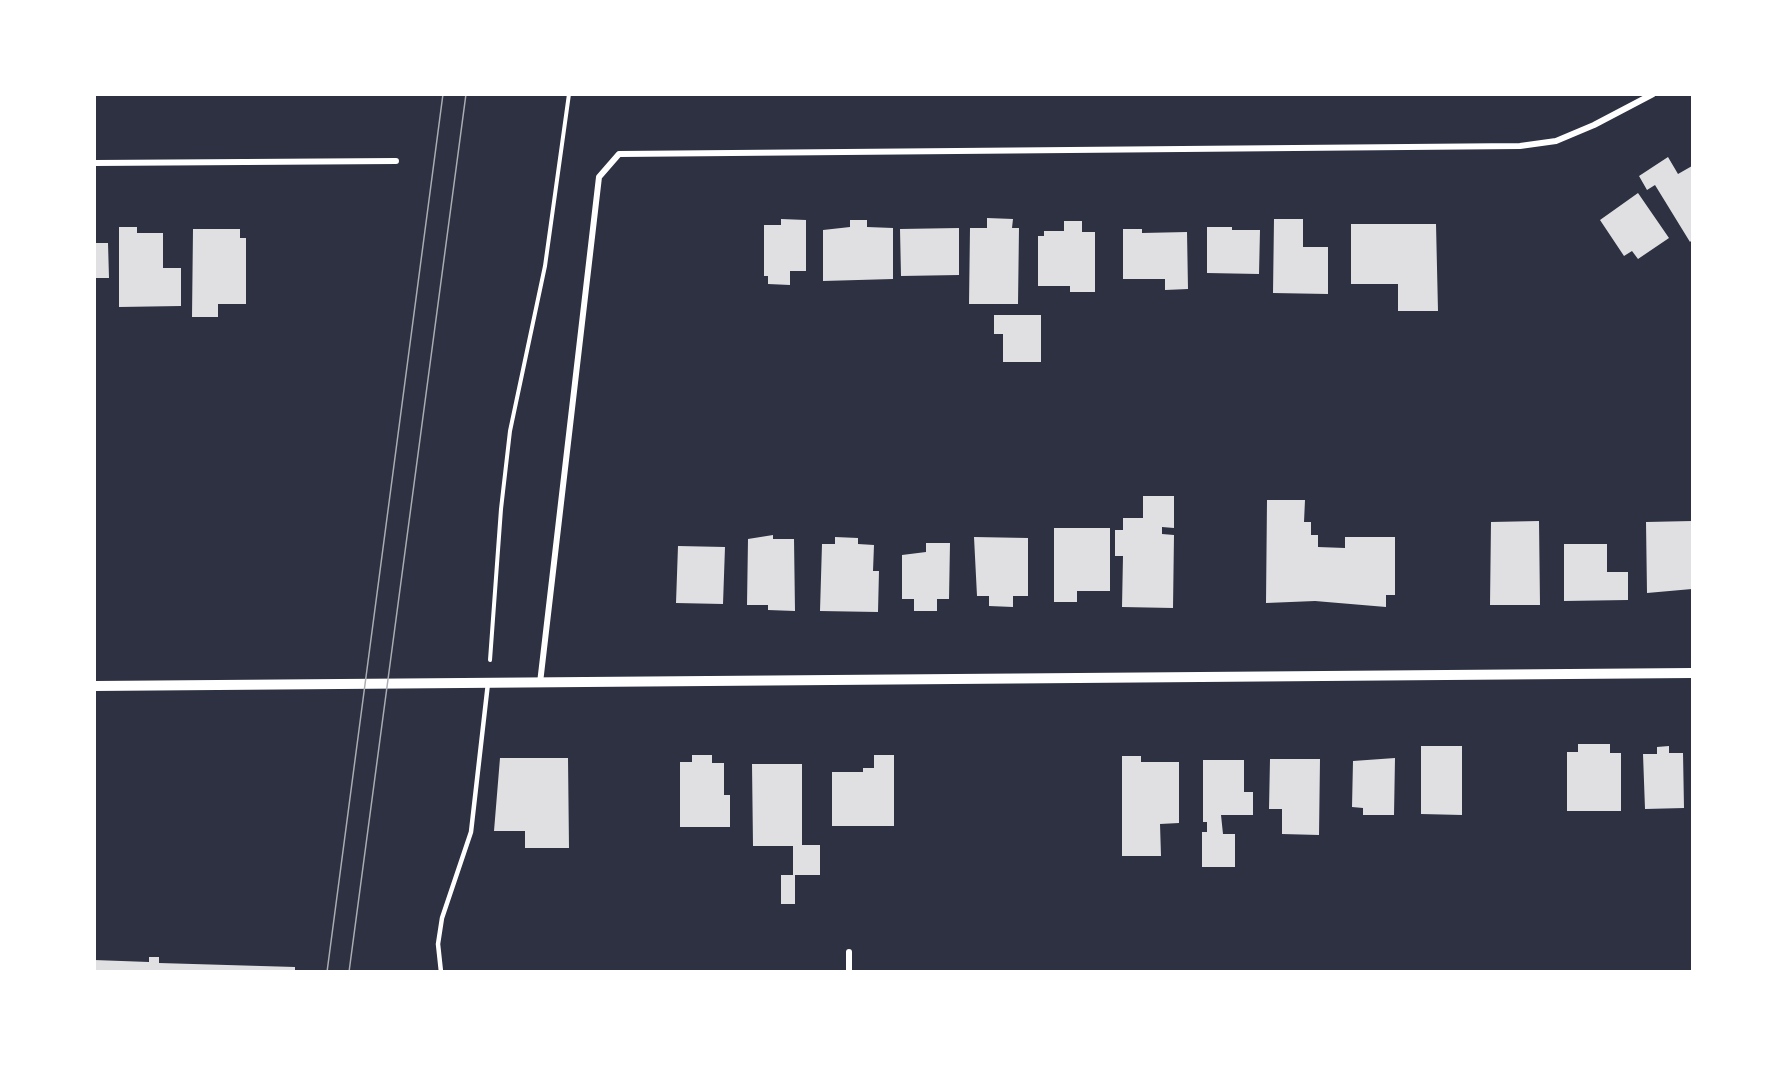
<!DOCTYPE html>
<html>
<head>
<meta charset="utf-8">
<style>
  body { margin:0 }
  #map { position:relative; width:1787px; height:1066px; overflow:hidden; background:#2d3142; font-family:Lato,sans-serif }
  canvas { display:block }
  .frame { position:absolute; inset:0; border:96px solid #fff; pointer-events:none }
</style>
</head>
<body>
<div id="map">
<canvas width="1787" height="1066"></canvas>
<div class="frame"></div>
</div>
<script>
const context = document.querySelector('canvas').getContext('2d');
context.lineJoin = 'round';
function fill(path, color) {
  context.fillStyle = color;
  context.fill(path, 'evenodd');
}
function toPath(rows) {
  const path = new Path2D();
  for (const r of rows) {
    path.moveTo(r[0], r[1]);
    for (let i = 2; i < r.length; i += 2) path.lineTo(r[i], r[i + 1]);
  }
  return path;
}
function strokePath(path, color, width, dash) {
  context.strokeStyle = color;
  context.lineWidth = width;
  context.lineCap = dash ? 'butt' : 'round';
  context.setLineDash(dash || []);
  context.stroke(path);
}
fill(toPath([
  [1668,157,1678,174,1692,166,1692,240,1690,242,1655,185,1647,190,1639,176],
  [1638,193,1669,238,1638,259,1632,251,1624,256,1600,220],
  [987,218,1013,219,1012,228,1019,228,1018,304,969,304,970,228,987,228],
  [781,219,806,220,806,271,790,271,790,285,768,284,768,276,764,276,764,225,781,225],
  [1274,219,1303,219,1303,247,1328,247,1328,294,1273,293],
  [850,220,867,220,867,227,893,228,893,279,823,281,823,230,850,227],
  [1064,221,1082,221,1082,232,1095,232,1095,292,1070,292,1070,286,1038,286,1038,236,1044,236,1044,231,1064,231],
  [1351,224,1436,224,1438,311,1398,311,1398,284,1351,284],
  [119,227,137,227,137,233,163,233,163,268,181,268,181,306,119,307],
  [1207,227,1232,227,1232,230,1260,230,1259,274,1207,273],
  [959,228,959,275,901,276,900,229],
  [193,229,240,229,240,238,246,238,246,304,218,304,218,317,192,317],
  [1123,229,1142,229,1142,233,1187,232,1188,289,1165,290,1165,279,1123,279],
  [94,243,108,243,109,278,94,278],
  [994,315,1041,315,1041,362,1003,362,1003,334,994,334],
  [1143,496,1174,496,1174,528,1162,527,1162,534,1174,535,1173,608,1122,607,1123,556,1115,556,1115,530,1123,530,1123,518,1143,518],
  [1267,500,1305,500,1304,522,1311,522,1311,535,1318,535,1318,547,1345,548,1345,537,1395,537,1395,595,1386,595,1386,607,1315,601,1266,603],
  [1539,521,1540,605,1490,605,1491,522],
  [1692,521,1692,589,1647,593,1646,522],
  [1054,528,1110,528,1110,591,1077,591,1077,602,1054,602],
  [773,535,773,539,794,539,795,611,768,610,768,605,747,605,748,539],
  [835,537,858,538,858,544,874,545,873,571,879,571,878,612,820,611,822,544,835,544],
  [974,537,1028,538,1028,596,1013,596,1013,607,989,606,989,596,977,596],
  [926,543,950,543,949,599,937,599,937,611,914,611,914,599,902,599,902,555,926,552],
  [1564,544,1607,544,1607,572,1628,572,1628,600,1564,601],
  [678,546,725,547,723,604,676,603],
  [1578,744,1610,744,1610,753,1621,753,1621,811,1567,811,1567,752,1578,752],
  [1421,746,1462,746,1462,815,1421,814],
  [1669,746,1669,753,1683,753,1684,808,1645,809,1643,754,1657,754,1657,747],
  [692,755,712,755,712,763,724,763,724,795,730,795,730,827,680,827,680,762,692,762],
  [874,755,894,755,894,826,832,826,832,772,863,772,863,768,874,768],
  [1122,756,1141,756,1141,762,1179,762,1179,823,1160,824,1161,856,1122,856],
  [500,758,568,758,569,848,525,848,525,831,494,831],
  [1395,758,1394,815,1363,815,1363,808,1352,807,1353,761],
  [1270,759,1320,759,1319,835,1282,834,1282,809,1269,809],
  [1203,760,1244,760,1244,792,1253,792,1253,815,1221,815,1223,834,1235,834,1235,867,1202,867,1202,832,1207,832,1207,822,1203,822],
  [752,764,802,764,802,845,820,845,820,875,795,875,795,904,781,904,781,875,793,875,793,846,753,846],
  [149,957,159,957,159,963,295,967,295,972,94,972,94,960,149,962]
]), '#e0e0e3');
strokePath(toPath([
  [490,660,501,509,510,431,545,266,569,94]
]), '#fff', 4);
strokePath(toPath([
  [441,972,438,944,442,918,471,832,488,683]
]), '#fff', 4.5);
strokePath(toPath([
  [94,163,396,161],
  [540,683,599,177,619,154,1520,146,1556,141,1594,125,1653,94],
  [849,972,849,952]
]), '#fff', 6);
strokePath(toPath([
  [94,686,1692,673]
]), '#fff', 10);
strokePath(toPath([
  [327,972,443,94],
  [349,972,466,94]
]), '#abadb3', 1.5);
</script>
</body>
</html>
